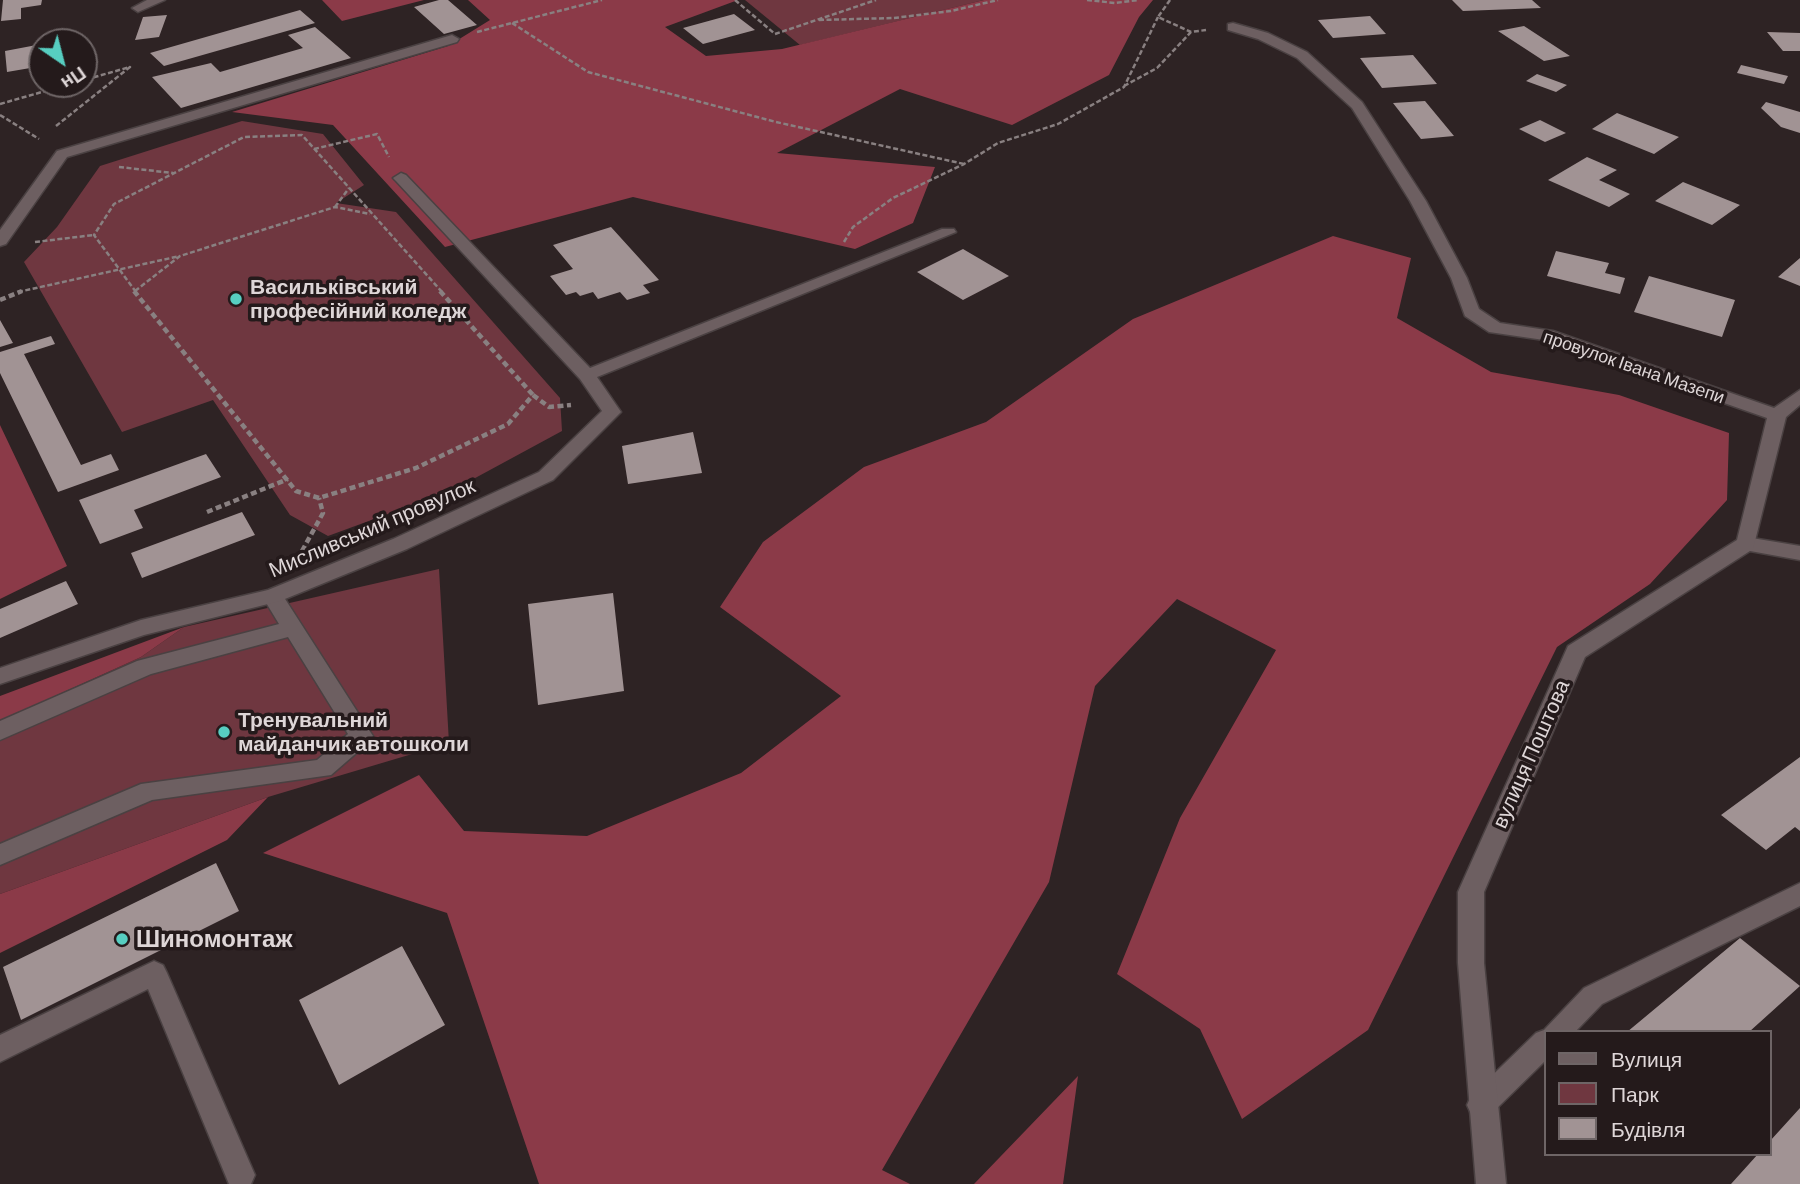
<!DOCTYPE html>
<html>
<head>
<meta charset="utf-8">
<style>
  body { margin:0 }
  #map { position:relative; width:1800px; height:1184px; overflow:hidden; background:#2e2324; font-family:Barlow,sans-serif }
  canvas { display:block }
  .legend { position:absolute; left:1544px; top:1030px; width:228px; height:126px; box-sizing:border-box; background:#241a1b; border:2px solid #6e6566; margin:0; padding:9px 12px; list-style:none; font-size:21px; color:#ded6d7 }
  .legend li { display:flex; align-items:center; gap:14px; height:35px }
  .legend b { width:35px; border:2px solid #6e6566 }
  .north { position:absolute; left:28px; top:28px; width:70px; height:70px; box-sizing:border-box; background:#241a1b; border:2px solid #6e6566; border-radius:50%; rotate:145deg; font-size:19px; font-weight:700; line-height:28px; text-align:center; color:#ded6d7 }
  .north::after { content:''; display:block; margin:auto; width:24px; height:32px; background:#57cec1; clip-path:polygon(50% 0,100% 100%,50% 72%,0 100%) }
</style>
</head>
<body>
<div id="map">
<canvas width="1800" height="1184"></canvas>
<ul class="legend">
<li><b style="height:9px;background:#6d5f61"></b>Вулиця</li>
<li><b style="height:19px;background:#6f3740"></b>Парк</li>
<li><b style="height:19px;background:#a19394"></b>Будівля</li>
</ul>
<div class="north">Пн</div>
</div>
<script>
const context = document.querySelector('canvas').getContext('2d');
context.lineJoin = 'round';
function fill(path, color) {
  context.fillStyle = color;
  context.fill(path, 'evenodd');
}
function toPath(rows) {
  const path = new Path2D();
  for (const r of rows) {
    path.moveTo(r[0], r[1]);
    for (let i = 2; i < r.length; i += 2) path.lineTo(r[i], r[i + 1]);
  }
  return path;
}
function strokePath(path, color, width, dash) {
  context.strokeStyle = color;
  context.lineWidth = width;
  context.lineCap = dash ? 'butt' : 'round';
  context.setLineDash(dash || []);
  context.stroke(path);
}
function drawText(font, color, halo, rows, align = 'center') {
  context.font = font + ' Barlow,sans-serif';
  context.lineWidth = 7;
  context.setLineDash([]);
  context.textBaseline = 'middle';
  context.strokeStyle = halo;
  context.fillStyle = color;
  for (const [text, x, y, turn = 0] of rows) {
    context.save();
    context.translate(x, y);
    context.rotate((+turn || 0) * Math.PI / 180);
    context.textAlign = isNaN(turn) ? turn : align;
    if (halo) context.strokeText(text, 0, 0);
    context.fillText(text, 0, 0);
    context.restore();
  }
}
fill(toPath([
  [745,0,984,0,800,45],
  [242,121,323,134,364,185,336,203,396,212,560,398,562,431,453,490,328,536,290,515,213,400,122,432,24,262,57,227,100,166],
  [439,569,449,743,268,797,0,894,0,721,141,657,184,627]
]), '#6f3740');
fill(toPath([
  [322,0,424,0,342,21],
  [468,0,738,0,665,27,706,56,782,49,984,0,1153,0,1139,17,1109,75,1012,125,900,89,777,153,935,167,913,223,855,249,633,197,445,247,333,125,232,112,448,46,490,20],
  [1333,236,1411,258,1397,318,1491,372,1619,395,1729,433,1727,500,1650,584,1557,647,1368,1030,1242,1119,1200,1029,1117,974,1180,818,1276,650,1177,599,1095,686,1049,882,882,1170,910,1184,539,1184,447,913,263,853,419,775,464,831,587,836,741,773,841,696,720,607,763,542,864,467,986,422,1133,319],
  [0,425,67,566,0,599],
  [184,627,141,657,0,721,0,696],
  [268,797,227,840,0,953,0,894],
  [1078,1076,1063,1184,974,1184]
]), '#8b3a48');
fill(toPath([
  [3,0,42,0,41,5,21,8,21,19,1,21],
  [439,0,448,0,477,25,444,34,414,7],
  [1452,0,1532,0,1541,8,1463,11],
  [300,10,315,23,164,66,150,53],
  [734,14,755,30,703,44,683,28],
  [167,15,159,37,135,40,143,17],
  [1370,16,1386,34,1333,38,1318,20],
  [1524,26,1570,56,1544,61,1498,31],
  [315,27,351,58,181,108,152,77,211,63,220,72,303,48,288,35],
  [1767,32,1800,33,1800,51,1783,51],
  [42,44,42,66,7,72,5,51],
  [1413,55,1437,84,1382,88,1360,58],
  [1741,65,1788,76,1784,84,1737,73],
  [1537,74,1567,85,1556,92,1526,81],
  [1425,101,1454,136,1421,139,1393,103],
  [1766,102,1800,112,1800,133,1781,127,1761,108],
  [1617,113,1679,137,1654,154,1592,129],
  [1540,120,1566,133,1545,142,1519,129],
  [1587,157,1617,170,1599,180,1630,194,1609,207,1548,180],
  [1683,182,1740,205,1712,225,1655,201],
  [611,227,659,280,643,285,650,293,627,300,620,292,598,299,593,292,580,296,576,292,566,295,550,276,573,269,553,245],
  [963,249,1009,276,963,300,917,272],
  [1556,251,1609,263,1605,273,1625,278,1620,294,1547,276],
  [1800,258,1800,286,1778,277],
  [1649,276,1735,300,1722,337,1634,312],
  [0,320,13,343,0,347],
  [51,336,55,344,24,354,81,465,111,454,119,470,58,492,0,373,0,352],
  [693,432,702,473,628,484,622,446],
  [206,454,221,477,134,510,143,528,100,544,79,500],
  [242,512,255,535,142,578,131,553],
  [66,581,78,604,0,638,0,609],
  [613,593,624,691,538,705,528,604],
  [1800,757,1800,831,1795,827,1766,850,1721,815],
  [216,863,239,911,21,1020,3,967],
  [1740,938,1800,986,1749,1032,1627,1032],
  [402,946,445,1025,339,1085,299,1000],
  [1800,1108,1800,1184,1731,1184,1758,1154,1770,1154,1770,1141]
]), '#a19394');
const lane = toPath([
  [452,35,459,39,457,42,67,157,6,244,0,246,0,230,57,151,452,35],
  [1746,537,1800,546,1800,560,1739,549,1736,544,1746,537],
  [273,589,280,591,369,730,373,736,369,742,331,775,152,800,0,865,0,844,141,784,317,760,348,734,288,637,151,674,0,740,0,721,137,661,279,624,262,596,266,591,273,589],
  [1800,883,1800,906,1602,1004,1575,1032,1546,1032,1546,1060,1491,1114,1481,1118,1471,1114,1467,1105,1471,1096,1536,1033,1544,1030,1584,988,1800,883],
  [154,961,163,965,167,973,255,1175,251,1184,229,1184,148,989,0,1062,0,1035,154,961]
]);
const street = toPath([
  [147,0,165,0,138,12,132,8,147,0],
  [1233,23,1268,33,1307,52,1362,102,1426,201,1467,278,1479,309,1500,323,1553,331,1774,408,1800,390,1800,405,1786,417,1753,549,1585,657,1484,892,1484,963,1506,1184,1476,1184,1458,963,1458,892,1568,646,1737,540,1767,418,1544,340,1489,332,1465,316,1451,278,1410,201,1352,108,1297,58,1258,39,1228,30,1228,24,1233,23],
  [401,173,406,175,590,368,942,229,954,229,956,232,597,377,621,412,553,480,407,549,280,601,144,635,0,684,0,668,141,620,268,590,393,539,539,472,602,411,580,379,396,181,393,178,401,173]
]);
strokePath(lane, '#4a4142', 3);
strokePath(street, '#4a4142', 3);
strokePath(toPath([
  [735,0,775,34,876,0],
  [1087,0,1115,3,1138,0],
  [1170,0,1158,17,1191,32,1206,30],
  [819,20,894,18,951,11,998,0],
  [512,23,588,72,776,122,964,164],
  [477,32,602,0],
  [1124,86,1157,68,1191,32],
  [0,104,70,84],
  [0,115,39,139],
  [56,126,130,67,84,80],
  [314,149,377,134,389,157],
  [119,167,173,173],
  [335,207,349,188],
  [35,242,94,235],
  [844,242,853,227,893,198,964,164,998,143,1058,124,1124,87,1158,17],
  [135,291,180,256,335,207,370,214],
  [18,292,180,256],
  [136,292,94,235,114,204,244,137,302,135,442,292]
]), '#898081', 2.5, [5, 2.5]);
strokePath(toPath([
  [134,291,296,491,319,498,416,468,508,424,533,395],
  [440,291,533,395],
  [0,300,22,291],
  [533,395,549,407,571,405],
  [207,512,288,479],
  [302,551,323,513,319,498]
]), '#898081', 4.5, [6, 3.5]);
fill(lane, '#6d5f61');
fill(street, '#6d5f61');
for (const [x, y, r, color] of [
  [236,299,7,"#57cec1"],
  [224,732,7,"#57cec1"],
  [122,939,7,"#57cec1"]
]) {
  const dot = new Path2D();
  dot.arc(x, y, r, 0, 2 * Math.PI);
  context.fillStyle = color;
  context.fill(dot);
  strokePath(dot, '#241a1b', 2.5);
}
drawText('18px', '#ded6d7', '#241a1b', [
  ["провулок Івана Мазепи",1634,367,19]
]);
drawText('bold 21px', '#ded6d7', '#241a1b', [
  ["Васильківський",250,287],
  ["професійний коледж",250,311],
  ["Тренувальний",238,720],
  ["майданчик автошколи",238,744]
], 'left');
drawText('21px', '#ded6d7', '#241a1b', [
  ["Мисливський провулок",372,528,-23],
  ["вулиця Поштова",1531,754,-66]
]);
drawText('bold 24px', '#ded6d7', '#241a1b', [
  ["Шиномонтаж",136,939]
], 'left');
</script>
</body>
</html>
